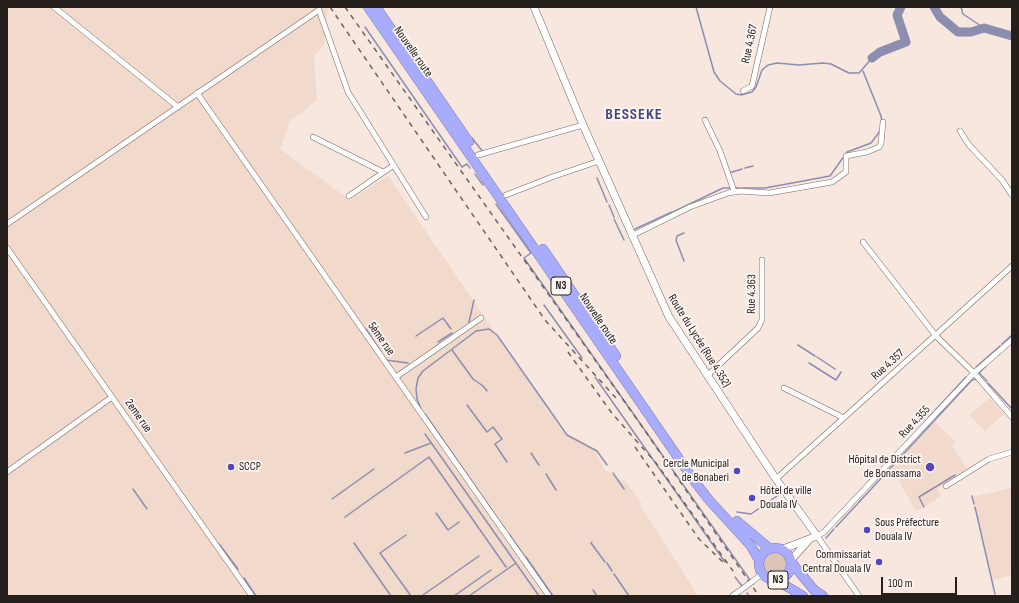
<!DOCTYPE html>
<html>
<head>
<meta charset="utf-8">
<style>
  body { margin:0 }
  #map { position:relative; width:1019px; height:603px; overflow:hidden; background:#f7e7de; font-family:"Sofia Sans Condensed",sans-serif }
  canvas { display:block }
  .frame { position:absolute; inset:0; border:8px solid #26201d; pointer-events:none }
  .scale { position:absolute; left:881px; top:577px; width:76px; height:18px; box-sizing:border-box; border:2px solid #26201d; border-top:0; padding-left:5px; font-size:12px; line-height:14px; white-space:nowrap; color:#26201d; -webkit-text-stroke:3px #fdf6f3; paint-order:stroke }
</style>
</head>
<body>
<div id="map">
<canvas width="1019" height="603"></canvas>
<div class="frame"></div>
<div class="scale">100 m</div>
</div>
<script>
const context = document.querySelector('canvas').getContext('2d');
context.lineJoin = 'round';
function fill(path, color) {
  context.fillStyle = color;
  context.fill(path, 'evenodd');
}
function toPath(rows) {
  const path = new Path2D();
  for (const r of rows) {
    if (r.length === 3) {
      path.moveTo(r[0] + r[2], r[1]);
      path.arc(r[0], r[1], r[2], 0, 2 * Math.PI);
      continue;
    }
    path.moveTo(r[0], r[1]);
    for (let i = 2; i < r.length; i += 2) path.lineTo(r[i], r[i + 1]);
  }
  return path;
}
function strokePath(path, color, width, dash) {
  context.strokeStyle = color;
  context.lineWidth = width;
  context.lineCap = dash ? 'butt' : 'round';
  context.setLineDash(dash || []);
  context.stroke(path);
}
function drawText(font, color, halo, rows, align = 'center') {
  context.font = font + ' "Sofia Sans Condensed",sans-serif';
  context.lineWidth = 3.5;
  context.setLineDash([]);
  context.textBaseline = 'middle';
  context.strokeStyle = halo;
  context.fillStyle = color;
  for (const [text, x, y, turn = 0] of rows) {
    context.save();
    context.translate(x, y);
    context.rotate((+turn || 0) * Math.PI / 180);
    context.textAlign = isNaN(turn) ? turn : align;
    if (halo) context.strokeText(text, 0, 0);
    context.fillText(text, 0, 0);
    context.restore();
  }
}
fill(toPath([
  [7,7,328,7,324,45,314,56,317,100,290,121,280,149,350,200,388,176,563,432,595,450,604,469,622,481,624,480,642,504,640,505,698,596,7,596],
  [990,398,1004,414,985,431,969,415],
  [935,422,955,441,952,445,967,469,937,489,941,496,916,512,892,468],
  [1012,488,1012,575,993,580,973,497]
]), '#f1d9cc');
fill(toPath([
  [775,564,12]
]), '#dcc4b8');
strokePath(toPath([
  [696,7,714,72,720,81,736,94,741,95,752,92,756,87,762,70,768,65,777,63,799,65,823,63,831,64,849,73,859,73,872,58],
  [961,7,963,14,984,28],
  [365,27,462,167,467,164,470,168],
  [863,71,881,116,882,121],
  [472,138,483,152],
  [745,168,753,166],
  [729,173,742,169],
  [475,174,483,185],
  [597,178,607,202],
  [496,204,531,253,524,258,750,580],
  [609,205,614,217],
  [673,212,723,188,765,188,830,176,847,152,871,143,880,131],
  [614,219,624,240],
  [635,229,672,212],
  [684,261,676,240,677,236,684,233],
  [544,305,582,358],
  [469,322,474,300],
  [366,329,381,352],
  [416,336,443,318,451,329],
  [438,342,452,333],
  [1002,344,1012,335],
  [798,345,815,356],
  [452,350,473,379,483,386,487,391],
  [817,357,835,369],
  [386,360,408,363],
  [809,363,836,380,841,372],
  [976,367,1000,346],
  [595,377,725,562],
  [987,381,979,373,987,365],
  [988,383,1012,409],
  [467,405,487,432,493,427,502,439,495,444,507,462],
  [421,409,417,399,416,389,418,378,423,371,476,331,489,329,497,335,567,435,597,451,607,465],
  [425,414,505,529],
  [929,417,966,377],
  [425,434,539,596],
  [405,453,431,443],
  [531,453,539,465],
  [613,473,624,489],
  [546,474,556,490],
  [133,489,147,509],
  [972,496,974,504],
  [332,499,374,469],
  [924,507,919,497,955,475],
  [975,507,995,594],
  [737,512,751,514,777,496],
  [436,513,448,530,459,522],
  [345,517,429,457,506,567],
  [836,527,972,380,976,379,979,382],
  [509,534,525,557],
  [406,535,380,553,411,596],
  [826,538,834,529],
  [592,542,591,543,605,562],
  [354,543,391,596],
  [219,544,238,569],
  [526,557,553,596],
  [607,563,612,571],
  [614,574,629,596],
  [735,577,742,586],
  [244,578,256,596],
  [593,590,597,596],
  [747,593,749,596],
  [423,595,479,556],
  [454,596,491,570],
  [469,596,516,563]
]), '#8c8eb0', 1.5);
strokePath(toPath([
  [934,7,940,17,958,32,971,32,984,28,1012,36],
  [872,58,880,52,906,42,897,15,901,7]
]), '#8c8eb0', 9);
const street = toPath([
  [54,7,178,107],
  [743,91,752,86,770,7],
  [197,93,549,596],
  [705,120,720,151,734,191],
  [960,131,969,145,1002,180,1012,195],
  [313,137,383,172],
  [478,155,583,125],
  [506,195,552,177,599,161],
  [349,196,394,165],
  [7,224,319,10,348,92,426,217],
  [631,236,690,207,728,193,740,191,769,193,832,182,846,172,846,156,867,152,879,147,881,144,883,122],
  [863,242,936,336,974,373,1012,417],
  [7,248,252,596],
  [707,376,758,328,762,320,762,260],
  [396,377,481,318],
  [784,388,844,418],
  [7,472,112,397],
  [776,479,1012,266],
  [946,486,989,459,1012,452],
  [753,581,762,574],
  [732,596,741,590],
  [859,596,817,536,824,532,974,373,1012,340]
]);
const secondary = toPath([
  [534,7,583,125,669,317,776,479,817,536,783,549],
  [791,560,808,541]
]);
const highway = toPath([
  [368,7,695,482,709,500,751,546,759,560],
  [376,7,469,142],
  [543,249,616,356],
  [737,521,769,548],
  [775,564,16],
  [792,563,814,590,823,596],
  [776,580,803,596]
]);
strokePath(street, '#776860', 6);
strokePath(secondary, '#776860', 8);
strokePath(highway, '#7b7baf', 10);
strokePath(street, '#fff', 5);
strokePath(secondary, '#fff', 7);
strokePath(highway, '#a9acfd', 9);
strokePath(toPath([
  [330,7,545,320,616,398],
  [345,7,641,425,759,596],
  [568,352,611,412,656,463,733,571],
  [635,447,699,539,725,564]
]), '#6c635e', 1.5, [5, 5]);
const streetBridge = toPath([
  [741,590,753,581]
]);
strokePath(streetBridge, '#776860', 6, []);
strokePath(streetBridge, '#fff', 5);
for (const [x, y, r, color] of [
  [231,467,4,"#5347bf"],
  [930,467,5,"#5347bf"],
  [737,471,4,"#5347bf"],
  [752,498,4,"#5347bf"],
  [867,530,4,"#5347bf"],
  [879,562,4,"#5347bf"]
]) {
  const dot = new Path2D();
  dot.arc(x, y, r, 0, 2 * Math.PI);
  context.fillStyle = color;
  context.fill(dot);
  strokePath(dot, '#fdf6f3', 1.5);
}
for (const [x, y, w] of [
  [561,286,20],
  [778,580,20]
]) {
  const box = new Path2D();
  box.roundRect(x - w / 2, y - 9, w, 18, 3);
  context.fillStyle = '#fdf6f3';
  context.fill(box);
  strokePath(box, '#26201d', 1);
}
drawText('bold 11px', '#26201d', null, [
  ["N3",561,286],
  ["N3",778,580]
]);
drawText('12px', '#26201d', '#fdf6f3', [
  ["Rue 4.367",750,44,-78],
  ["Nouvelle route",413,52,55],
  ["Rue 4.363",752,294,-89],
  ["Nouvelle route",598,319,56],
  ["5ème rue",381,339,55],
  ["Route du Lycée (Rue 4.352)",699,341,58],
  ["Rue 4.357",888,365,-42],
  ["2eme rue",138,416,55],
  ["Rue 4.355",915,422,-47]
]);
drawText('12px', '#26201d', '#fdf6f3', [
  ["Hôpital de District",921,460],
  ["de Bonassama",921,474],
  ["Cercle Municipal",729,464],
  ["de Bonaberi",729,478],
  ["SCCP",239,467,"left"],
  ["Hôtel de ville",760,491,"left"],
  ["Douala IV",760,505,"left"],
  ["Sous Préfecture",875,523,"left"],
  ["Douala IV",875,537,"left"],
  ["Commissariat",871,555],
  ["Central Douala IV",871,569]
], 'right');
context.letterSpacing = '1px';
drawText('bold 16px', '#464582', '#fdf6f3', [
  ["BESSEKE",634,115]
]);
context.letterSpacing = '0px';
</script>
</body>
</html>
